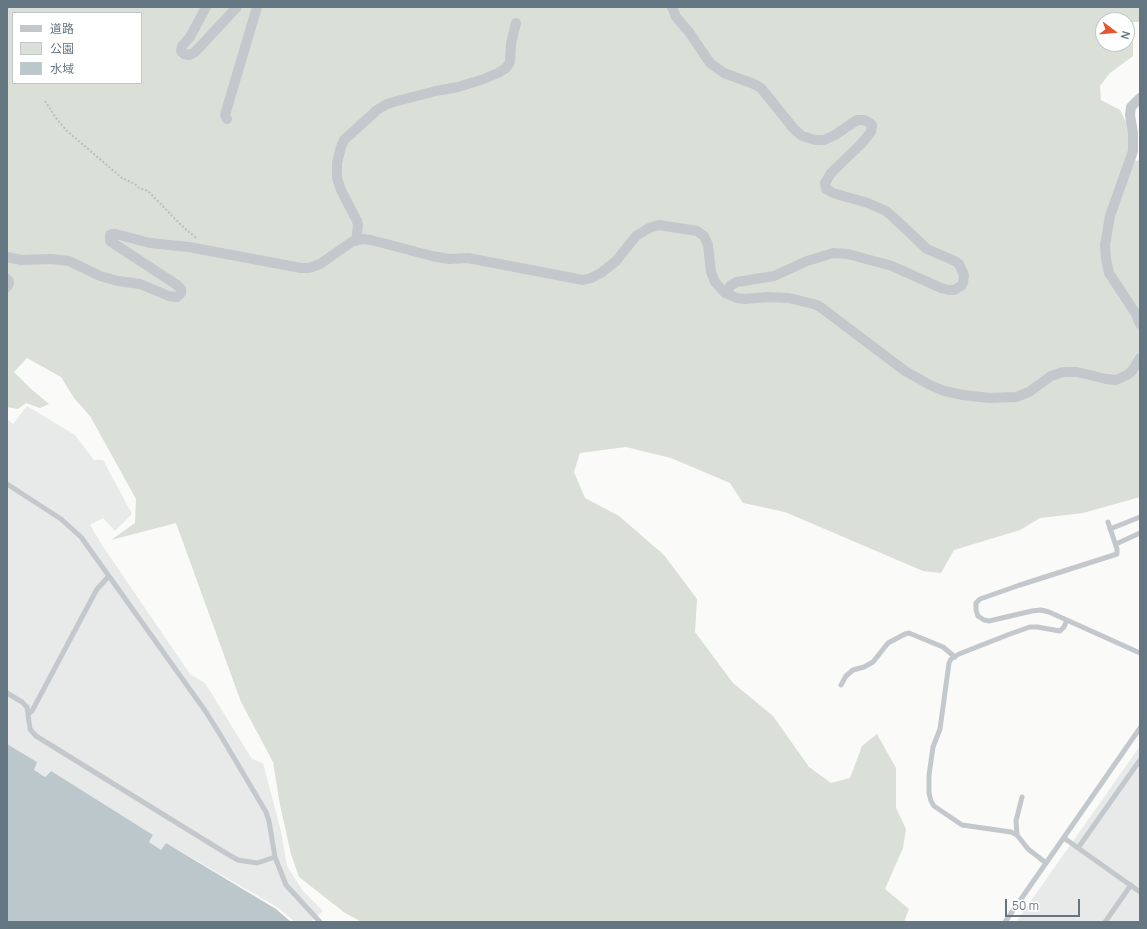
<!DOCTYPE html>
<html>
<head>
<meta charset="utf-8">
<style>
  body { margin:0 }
  #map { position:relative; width:1147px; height:929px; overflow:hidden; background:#fafaf8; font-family:Manrope,"Noto Sans JP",sans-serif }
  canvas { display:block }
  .frame { position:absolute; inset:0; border:8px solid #657683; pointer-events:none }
  .legend { position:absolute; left:12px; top:12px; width:130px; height:72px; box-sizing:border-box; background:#fff; border:1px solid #c1c8cd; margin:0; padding:5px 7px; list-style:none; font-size:12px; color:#657683 }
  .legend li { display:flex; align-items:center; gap:8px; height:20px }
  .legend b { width:20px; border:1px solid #c1c8cd }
  .north { position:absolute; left:1095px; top:12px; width:40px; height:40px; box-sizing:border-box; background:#fff; border:1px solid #c1c8cd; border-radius:50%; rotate:106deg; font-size:11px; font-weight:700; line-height:16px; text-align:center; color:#657683 }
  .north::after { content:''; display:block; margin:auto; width:14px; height:18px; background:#e4572e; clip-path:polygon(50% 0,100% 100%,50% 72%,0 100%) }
  .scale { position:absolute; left:1005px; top:899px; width:75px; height:18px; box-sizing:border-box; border:2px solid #657683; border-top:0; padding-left:5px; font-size:12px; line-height:14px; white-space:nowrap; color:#657683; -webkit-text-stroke:3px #fff; paint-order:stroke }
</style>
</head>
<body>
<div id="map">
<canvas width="1147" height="929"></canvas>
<div class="frame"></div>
<ul class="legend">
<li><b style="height:5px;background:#c3c8cc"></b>道路</li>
<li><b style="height:11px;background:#dadfd7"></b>公園</li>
<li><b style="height:11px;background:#bbc7cb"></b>水域</li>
</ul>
<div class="north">N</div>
<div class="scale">50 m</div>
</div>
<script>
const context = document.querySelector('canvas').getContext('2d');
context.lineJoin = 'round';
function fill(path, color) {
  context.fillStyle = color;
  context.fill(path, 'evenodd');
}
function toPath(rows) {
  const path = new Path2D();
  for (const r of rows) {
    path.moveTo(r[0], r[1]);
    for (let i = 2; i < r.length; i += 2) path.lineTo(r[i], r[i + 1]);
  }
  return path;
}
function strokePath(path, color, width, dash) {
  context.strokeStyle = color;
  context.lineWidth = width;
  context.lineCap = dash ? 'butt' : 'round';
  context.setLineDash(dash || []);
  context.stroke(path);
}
fill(toPath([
  [27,406,75,435,94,460,103,460,132,514,115,531,103,518,90,525,102,545,190,674,205,683,252,759,263,763,281,831,287,866,303,891,323,911,310,922,295,922,277,907,166,843,161,850,149,842,153,835,50,771,45,777,33,770,37,762,7,744,7,419,13,424],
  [1140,746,1140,922,1016,922]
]), '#e8e9e9');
fill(toPath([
  [7,7,1140,7,1140,22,1133,22,1133,56,1110,73,1100,86,1101,100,1120,110,1129,128,1128,159,1138,161,1140,157,1140,497,1083,513,1040,518,1020,530,954,550,941,573,923,571,785,512,743,503,730,483,671,458,626,447,580,453,574,472,585,498,619,516,664,555,697,599,695,632,733,683,773,716,809,767,831,783,850,778,862,746,877,734,896,768,896,808,906,829,903,848,885,889,909,909,904,922,362,922,345,913,299,877,291,854,280,805,273,762,241,702,176,523,111,540,135,523,136,499,90,416,74,398,61,377,27,358,14,372,31,389,49,404,40,408,26,403,18,409,7,407],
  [13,13,141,13,141,83,13,83],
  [1103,20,1127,20,1127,44,1103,44]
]), '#dadfd7');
fill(toPath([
  [7,744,37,762,34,770,45,777,51,771,153,835,149,842,161,850,166,843,276,909,291,922,7,922]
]), '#bbc7cb');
strokePath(toPath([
  [45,101,56,118,67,131,122,178,135,184,139,188,148,191,181,225,196,238]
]), '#bbbfc2', 2, [2, 2]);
strokePath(toPath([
  [7,484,61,519,81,537,206,712,221,736,266,812,269,821,275,857,286,885,320,922],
  [1108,522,1117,549,1117,554,1020,585,980,599,976,603,976,610,978,616,984,620,989,621,1032,611,1041,610,1049,612,1140,653],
  [1110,529,1140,517],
  [1116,544,1140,533],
  [841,685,846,676,853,670,864,667,873,662,888,643,905,634,909,633,943,647,955,657],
  [7,693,22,702,27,707,30,729,36,736,224,852,238,860,257,863,275,857],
  [28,714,32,711,97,589,109,576],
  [1022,797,1016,821,1017,835,1028,849,1046,863],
  [1017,835,1011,832,962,825,934,806,931,801,929,793,929,775,933,747,940,729,949,663,951,659,959,654,1010,634,1030,627,1037,627,1060,631,1064,627,1067,620],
  [1064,838,1140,892],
  [1078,848,1140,760],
  [1005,922,1140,728],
  [1105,922,1131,885]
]), '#c3c8cc', 5);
strokePath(toPath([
  [206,7,190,37,182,46,181,51,184,54,189,55,195,52,237,7],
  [672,7,676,17,689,32,710,63,724,73,754,84,761,88,794,129,802,136,815,140,824,140,835,135,857,120,864,120,870,123,872,125,871,132,861,144,831,173,825,183,826,189,833,193,868,203,886,211,893,217,927,249,955,261,959,264,964,275,963,283,961,286,954,290,949,290,941,288,892,266,848,254,833,253,807,261,774,276,737,282,731,285,725,293],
  [1140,98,1131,107,1130,115,1133,133,1133,151,1110,216,1105,245,1106,259,1109,273,1136,314,1140,324],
  [227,119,225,115,257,7],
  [356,241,358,226,357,221,341,190,337,178,337,163,341,147,344,140,377,110,387,104,401,100,436,91,458,87,481,80,498,73,506,68,510,62,511,44,516,23],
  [7,257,21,260,51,259,69,261,100,276,118,281,140,284,169,296,177,297,181,293,181,289,177,285,113,243,110,241,110,235,112,234,116,234,150,243,189,247,301,268,309,268,320,264,353,241,363,239,371,240,432,256,449,259,468,258,583,280,591,278,601,273,616,261,636,236,649,228,659,225,697,231,704,236,708,245,711,272,715,282,725,293,737,298,745,299,767,297,789,298,817,305,823,309,905,371,930,385,944,391,963,395,989,398,1016,397,1029,392,1051,376,1063,372,1077,372,1106,379,1116,380,1127,375,1132,371,1140,358],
  [7,279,9,281,9,283,7,287]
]), '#c3c8cc', 10);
</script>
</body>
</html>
